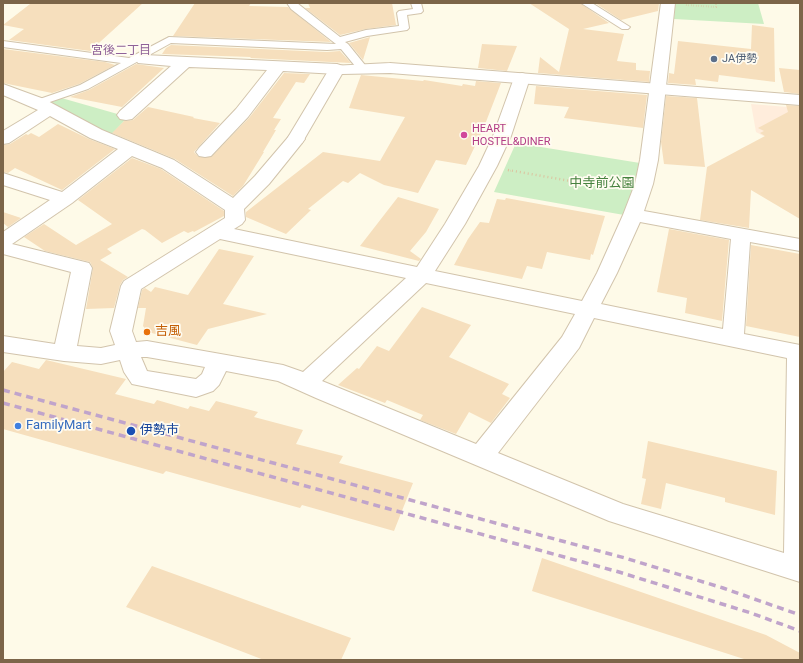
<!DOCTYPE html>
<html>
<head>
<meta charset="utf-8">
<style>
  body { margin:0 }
  #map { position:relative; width:803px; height:663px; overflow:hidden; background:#fefae8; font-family:Roboto,sans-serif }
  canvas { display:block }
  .frame { position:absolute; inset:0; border:4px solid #7c6549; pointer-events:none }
</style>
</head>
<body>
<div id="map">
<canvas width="803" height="663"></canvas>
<div class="frame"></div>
</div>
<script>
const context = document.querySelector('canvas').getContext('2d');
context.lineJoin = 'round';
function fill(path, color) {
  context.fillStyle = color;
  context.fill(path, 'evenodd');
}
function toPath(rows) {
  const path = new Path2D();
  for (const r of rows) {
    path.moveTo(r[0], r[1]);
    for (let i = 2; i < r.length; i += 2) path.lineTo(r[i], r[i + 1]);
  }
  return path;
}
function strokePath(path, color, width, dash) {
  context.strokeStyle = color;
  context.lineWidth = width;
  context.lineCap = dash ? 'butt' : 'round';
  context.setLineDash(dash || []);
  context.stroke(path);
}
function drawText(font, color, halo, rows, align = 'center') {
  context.font = font + ' Roboto,"Noto Sans JP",sans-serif';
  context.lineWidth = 3.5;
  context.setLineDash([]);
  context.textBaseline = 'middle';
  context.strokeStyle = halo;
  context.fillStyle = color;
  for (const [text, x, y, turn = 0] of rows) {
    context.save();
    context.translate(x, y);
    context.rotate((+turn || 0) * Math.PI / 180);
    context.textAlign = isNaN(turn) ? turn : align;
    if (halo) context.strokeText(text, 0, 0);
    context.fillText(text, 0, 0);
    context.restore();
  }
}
fill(toPath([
  [751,104,800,108,800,156,756,132]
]), '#ffeddc');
fill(toPath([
  [675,3,758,3,764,24,674,19],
  [58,97,128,117,108,138,41,103],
  [516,143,640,163,634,190,624,215,494,192]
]), '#cdeec4');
fill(toPath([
  [36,3,143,3,90,51,9,40,24,29,3,25,30,4],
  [195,3,251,3,249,6,288,7,331,42,173,36],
  [308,3,392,3,396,25,366,29,340,35,305,8,310,8],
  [529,3,580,3,609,23,583,29,624,34,617,61,636,63,636,70,650,71,649,82,538,73,540,57,559,72,569,29],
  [595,3,659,3,658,11,621,20],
  [752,25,774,28,775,82,719,75,718,82,695,79,696,85,668,83,669,73,674,74,678,41,751,49],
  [370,37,363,60,349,43],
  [482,44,517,46,507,71,478,68],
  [171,45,327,52,340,51,351,63,250,58,251,57,162,54,166,48],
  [3,49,105,62,115,65,79,84,52,93,3,83],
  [136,64,164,68,122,107,70,97,89,90],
  [779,68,800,70,800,94,784,92],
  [284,73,310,74,304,83,296,82,273,118,281,119,274,130,276,130,263,152,264,152,243,186,233,196,175,159,112,133,124,121,133,120,148,107,194,117,193,118,220,123,194,152,199,157,211,157,249,118],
  [361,75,423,81,424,80,462,86,463,84,475,86,476,81,501,83,484,127,466,165,436,160,418,193,384,185,360,173,348,183,343,181,308,209,311,210,286,234,246,217,246,212,323,152,380,161,405,117,349,108],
  [536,86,647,95,643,128,564,118,569,107,534,104],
  [666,96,697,98,705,167,664,164,661,142],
  [786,105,800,106,800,219,751,190,749,228,700,220,707,167,765,136,760,133,764,131,758,128,788,112],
  [58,124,89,139,115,149,62,190,15,168,8,173,3,172,3,145,10,144,26,134,28,135,31,133,39,137],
  [132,158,161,169,224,211,224,216,194,232,193,231,188,233,184,231,162,243,145,230,142,229,107,249,112,253,100,260,128,277,123,280,120,285,114,308,86,309,93,268,90,262,45,251,24,237,44,224,76,245,112,224,78,200],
  [398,197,439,209,426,232,410,251,421,259,419,261,360,246],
  [506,198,605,216,593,255,591,254,590,260,547,252,542,269,527,266,522,279,454,265,468,239,480,222,489,223,497,199,505,200],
  [3,212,21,218,8,227,3,223],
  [669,229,729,240,722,321,685,313,687,298,657,292],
  [751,245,800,254,800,337,746,326],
  [219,249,254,256,223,304,267,314,208,329,197,345,148,332,143,326,146,308,138,308,142,290,145,288,151,292,155,287,188,295],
  [422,307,471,325,449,357,509,384,502,394,510,398,491,423,469,412,456,434,420,420,423,415,387,400,385,403,338,385,357,368,359,369,377,346,389,351],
  [46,360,126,379,115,394,154,404,157,400,188,409,190,406,209,411,216,401,258,412,254,417,303,430,296,444,343,456,339,463,413,483,394,531,302,505,300,508,166,471,163,474,3,429,3,372,12,362,39,369],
  [648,441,777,471,775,515,725,502,725,498,666,483,661,509,641,504,646,479,642,478],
  [542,558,766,635,800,653,800,660,747,660,532,591],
  [152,566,351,638,341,660,264,660,126,607]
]), '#f6dfbd');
const service = toPath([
  [287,3,297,3,340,37,366,30,399,26,397,13,399,11,413,9,411,3,421,3,423,11,421,13,407,15,409,28,407,30,367,36,345,42,348,44,369,70,364,73,360,72,341,49,327,50,171,43,88,89,38,106,33,103,34,101,80,85,121,63,3,47,3,41,129,58,169,37,336,44,291,9,287,3],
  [581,3,592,3,630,27,628,29,622,29,581,3]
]);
const minor = toPath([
  [661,3,675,3,658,160,653,184,644,211,800,239,800,251,750,242,744,334,800,345,800,582,609,521,316,398,278,381,226,371,219,385,213,391,196,397,132,384,124,372,120,360,101,364,64,361,3,352,3,336,55,344,71,272,3,254,3,232,50,200,3,185,3,173,62,192,118,149,90,138,50,116,9,143,3,144,3,131,38,110,3,95,3,84,44,99,102,130,174,160,233,198,255,176,290,135,296,134,302,135,305,139,302,143,269,184,244,209,245,220,242,224,234,229,417,267,445,224,479,166,493,136,514,78,516,75,522,73,528,75,530,78,511,136,497,166,465,224,435,271,582,301,597,273,623,215,635,184,640,160,661,3],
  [132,156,162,168,225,210,225,218,124,281,121,286,110,331,115,345,101,348,77,346,92,268,89,263,12,244,72,203,132,156],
  [640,222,731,239,723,329,601,304,617,273,640,222],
  [220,239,253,246,406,278,303,372,283,365,147,341,136,342,132,331,141,289,220,239],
  [426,283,575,314,562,337,476,444,322,381,426,283],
  [594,318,787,358,784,553,623,504,498,453,579,348,594,318],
  [141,357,147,357,205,367,202,374,196,379,147,371,141,357],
  [144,55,337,64,343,66,345,69,343,72,337,74,283,71,248,117,211,156,205,157,199,156,196,152,199,148,236,109,267,70,189,67,132,119,126,120,120,119,117,115,120,111,171,66,138,63,136,60,138,57,144,55]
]);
const tertiary = toPath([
  [390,63,800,95,800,105,390,73,342,74,302,143,296,144,290,143,287,139,331,66,390,63]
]);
strokePath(service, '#d2c4ac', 2);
strokePath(minor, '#d2c4ac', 2);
strokePath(tertiary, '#d2c4ac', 2);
strokePath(toPath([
  [686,5,716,7,716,3],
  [508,170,512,171]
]), '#dcc39f', 2, [0.5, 2]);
strokePath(toPath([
  [508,170,576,182]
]), '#dcc39f', 2.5, [1, 3]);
fill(service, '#fff');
fill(minor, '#fff');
fill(tertiary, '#fff');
strokePath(toPath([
  [3,390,625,558,723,588,800,615],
  [3,403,619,572,751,613,800,631]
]), '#c0a4cb', 3.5, [7, 5]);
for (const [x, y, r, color] of [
  [714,59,4,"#5c6f8a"],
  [464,135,4,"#d1479c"],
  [147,332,4,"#e8710a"],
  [18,426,4,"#3f7fe0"],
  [131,431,5,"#1a4fb4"]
]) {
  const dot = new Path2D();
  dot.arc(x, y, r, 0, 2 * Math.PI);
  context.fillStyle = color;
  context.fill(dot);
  strokePath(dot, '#fffcf1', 1.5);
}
drawText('11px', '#4e5e75', '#fffcf1', [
  ["JA伊勢",722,59]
], 'left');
drawText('11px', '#b23c85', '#fffcf1', [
  ["HEART",472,129],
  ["HOSTEL&DINER",472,142]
], 'left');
drawText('12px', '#8f6198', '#fffcf1', [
  ["宮後二丁目",121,51]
]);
drawText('13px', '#46823f', '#fffcf1', [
  ["中寺前公園",602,184]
]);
drawText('13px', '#c56008', '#fffcf1', [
  ["吉風",155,332]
], 'left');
drawText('13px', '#366cbe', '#fffcf1', [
  ["FamilyMart",26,426]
], 'left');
drawText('13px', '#164399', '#fffcf1', [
  ["伊勢市",140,431]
], 'left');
</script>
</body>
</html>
